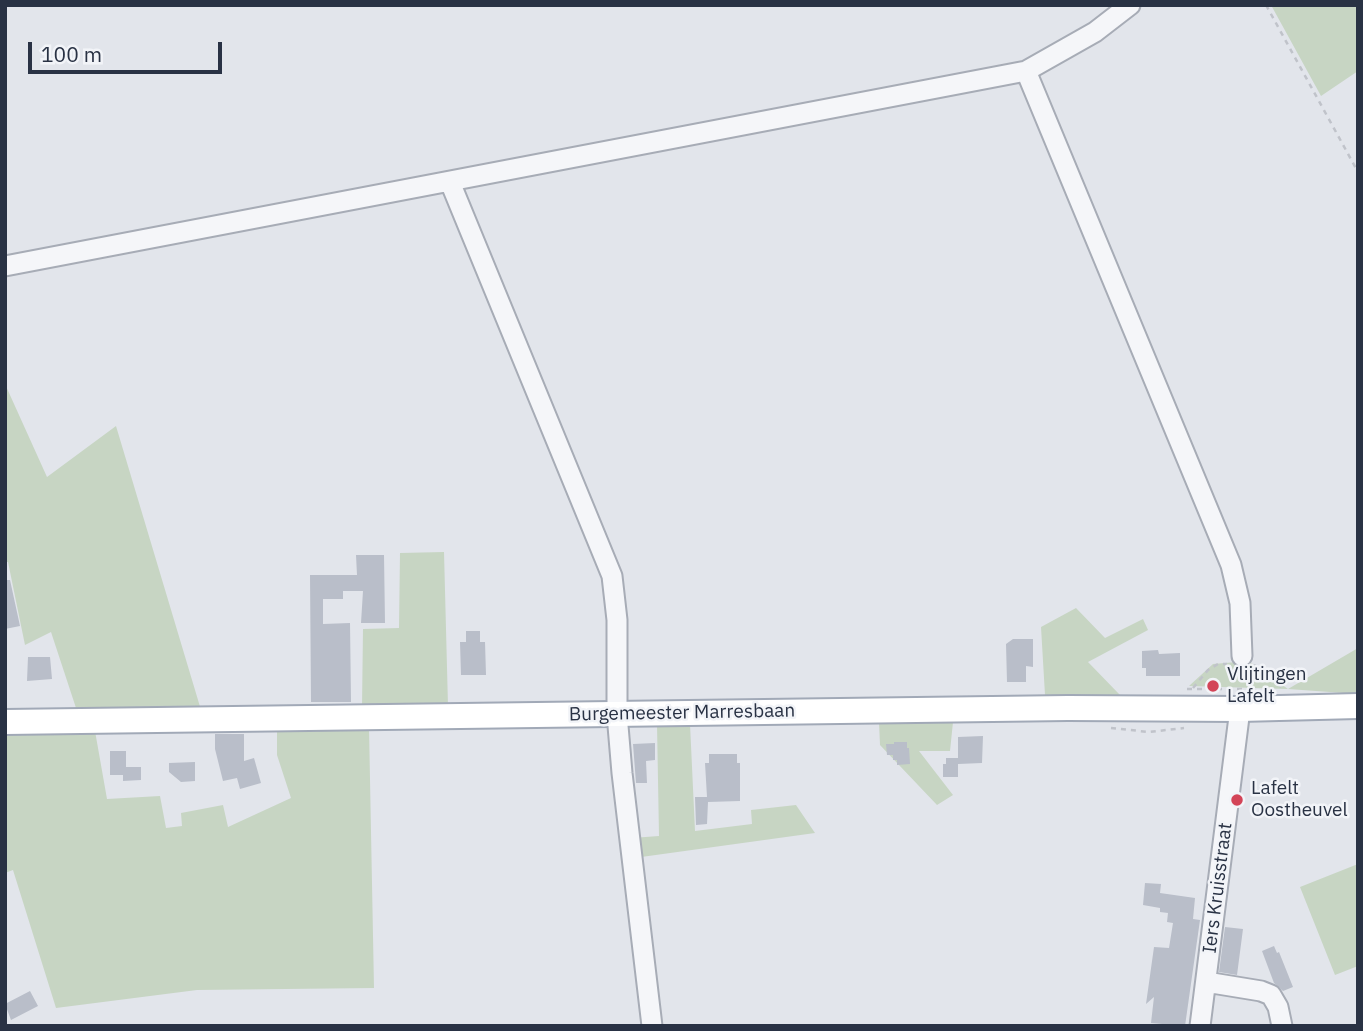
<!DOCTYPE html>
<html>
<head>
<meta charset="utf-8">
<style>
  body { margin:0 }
  #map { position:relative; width:1363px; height:1031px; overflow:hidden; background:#e2e5eb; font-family:"IBM Plex Sans",sans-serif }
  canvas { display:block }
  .frame { position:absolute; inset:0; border:7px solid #293244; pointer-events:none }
  .scale { position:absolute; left:28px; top:42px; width:194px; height:32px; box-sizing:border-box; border:4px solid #293244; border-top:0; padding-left:9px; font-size:21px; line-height:24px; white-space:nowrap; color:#293244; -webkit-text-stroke:5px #f2f4f8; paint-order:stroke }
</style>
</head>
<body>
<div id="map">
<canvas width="1363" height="1031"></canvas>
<div class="frame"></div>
<div class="scale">100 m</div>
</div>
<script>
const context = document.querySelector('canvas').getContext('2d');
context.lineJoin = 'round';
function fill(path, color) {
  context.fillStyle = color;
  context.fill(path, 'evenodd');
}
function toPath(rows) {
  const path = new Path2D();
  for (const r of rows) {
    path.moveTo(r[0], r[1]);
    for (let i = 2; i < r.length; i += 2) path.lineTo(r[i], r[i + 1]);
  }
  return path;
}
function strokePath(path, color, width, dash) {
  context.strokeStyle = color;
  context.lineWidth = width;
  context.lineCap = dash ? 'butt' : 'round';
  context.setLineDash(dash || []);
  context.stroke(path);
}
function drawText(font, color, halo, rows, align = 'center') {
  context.font = font + ' "IBM Plex Sans",sans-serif';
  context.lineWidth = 5;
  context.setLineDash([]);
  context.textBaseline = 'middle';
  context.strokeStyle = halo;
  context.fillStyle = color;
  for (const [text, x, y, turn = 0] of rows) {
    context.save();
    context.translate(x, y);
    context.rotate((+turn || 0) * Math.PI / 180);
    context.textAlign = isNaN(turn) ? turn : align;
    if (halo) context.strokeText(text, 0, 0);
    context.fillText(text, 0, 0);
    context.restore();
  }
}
fill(toPath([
  [1271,5,1358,5,1358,71,1321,96],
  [5,384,47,477,116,426,201,710,77,711,51,632,25,645,8,562,5,562],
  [444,552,448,706,362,707,363,629,399,628,400,553],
  [1076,608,1105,638,1143,619,1148,630,1088,662,1120,695,1045,695,1041,627],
  [1358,648,1358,694,1288,689,1189,686,1213,664,1237,662,1250,662,1288,689],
  [879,722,953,722,950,751,919,751,953,795,937,805,880,745],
  [657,724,690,724,695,831,752,824,751,810,796,805,815,833,634,858,632,838,659,836],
  [369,727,374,988,197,990,56,1008,13,870,5,873,5,732,95,731,107,799,160,796,166,828,182,826,181,813,223,805,228,827,291,798,277,755,277,729],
  [1358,864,1358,966,1335,975,1300,887]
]), '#c7d5c3');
fill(toPath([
  [356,555,384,555,385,623,361,623,363,591,343,591,343,599,323,599,323,624,350,623,351,702,311,702,310,575,357,575],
  [5,580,10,580,20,626,5,629],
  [466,631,480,631,480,642,485,642,486,675,461,675,460,642,466,642],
  [1013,639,1033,639,1033,667,1026,666,1026,682,1007,682,1006,644],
  [1158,650,1159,654,1180,653,1180,676,1146,676,1146,668,1142,668,1142,651],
  [28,657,50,657,52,679,27,681],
  [215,734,244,734,244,761,254,758,261,783,240,789,237,778,223,781,215,749],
  [983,736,982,763,958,764,958,777,943,777,943,764,946,764,946,758,958,758,958,737],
  [894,742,907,742,907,748,909,748,910,764,897,765,897,760,893,760,893,755,887,755,886,744,894,744],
  [655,743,655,760,646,761,647,783,636,783,633,744],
  [110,751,126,751,126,767,141,767,141,780,123,781,123,775,110,775],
  [709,754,737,754,737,763,740,763,740,801,708,802,707,824,696,825,695,797,707,797,705,763,709,763],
  [195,762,195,781,181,782,169,772,169,763],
  [1145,883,1161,884,1160,893,1195,898,1193,919,1200,920,1185,1026,1151,1023,1154,997,1146,1004,1154,947,1169,948,1173,923,1167,922,1168,913,1160,912,1160,908,1143,905],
  [1225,927,1243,929,1237,975,1219,972],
  [1274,946,1277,953,1279,952,1293,987,1283,991,1274,983,1262,951],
  [30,991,38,1006,11,1020,5,1004]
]), '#b9bec9');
const minor = toPath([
  [1026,71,1231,565,1240,603,1242,656],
  [450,182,612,576,617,620,617,714,622,773,652,1026],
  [5,266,1026,71,1095,32,1130,5],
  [1206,982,1261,991,1271,995,1278,1007,1282,1026],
  [1200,1026,1240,709]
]);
const major = toPath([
  [5,722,1068,708,1240,709,1358,706]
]);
strokePath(minor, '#a7acb6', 23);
strokePath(major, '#a1a9b7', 28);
strokePath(toPath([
  [1266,5,1358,172],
  [1254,665,1284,689],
  [1193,688,1208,670,1218,664,1227,664],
  [1187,689,1243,689],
  [1111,728,1149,732,1184,728]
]), '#c0c3ca', 2.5, [5, 5]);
strokePath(minor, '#f5f6f9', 19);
strokePath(major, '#fff', 24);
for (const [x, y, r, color] of [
  [1213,686,7,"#d34457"],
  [1237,800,7,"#d34457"]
]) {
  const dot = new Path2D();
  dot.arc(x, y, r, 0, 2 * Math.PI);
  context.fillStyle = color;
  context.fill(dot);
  strokePath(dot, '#f2f4f8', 2.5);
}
drawText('19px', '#293244', '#f2f4f8', [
  ["Vlijtingen",1227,675],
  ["Lafelt",1227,697],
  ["Lafelt",1251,789],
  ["Oostheuvel",1251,811]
], 'left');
drawText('19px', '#293244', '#f2f4f8', [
  ["Burgemeester Marresbaan",682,713,-1],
  ["Iers Kruisstraat",1218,888,-83]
]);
</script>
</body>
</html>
